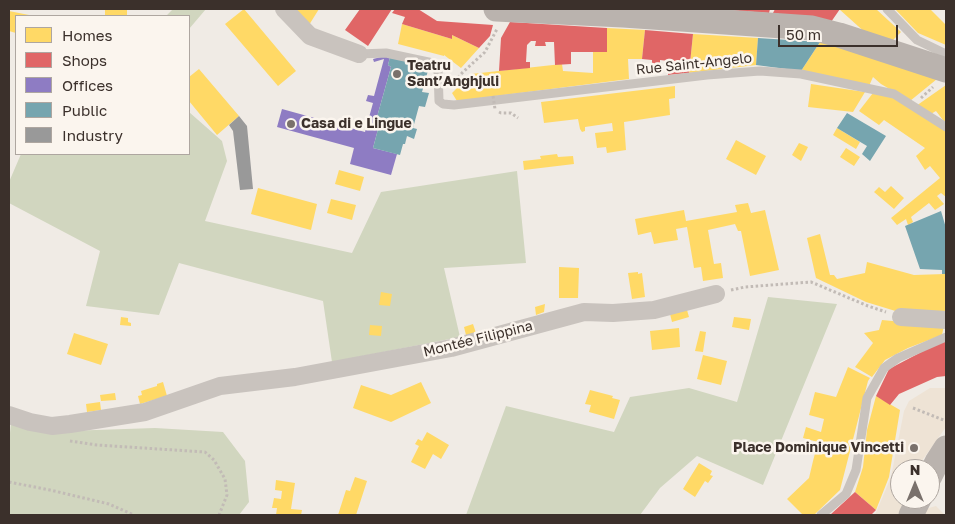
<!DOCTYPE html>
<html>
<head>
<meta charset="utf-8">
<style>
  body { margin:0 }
  #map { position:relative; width:955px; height:524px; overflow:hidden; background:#f0ebe5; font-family:"Golos Text",sans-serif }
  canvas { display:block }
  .frame { position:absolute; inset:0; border:10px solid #3b302b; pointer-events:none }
  .legend { position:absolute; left:15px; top:15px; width:175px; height:140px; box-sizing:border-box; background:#fbf5ee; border:1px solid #aea6a0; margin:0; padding:6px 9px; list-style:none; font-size:15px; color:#3b302b }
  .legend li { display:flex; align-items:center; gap:10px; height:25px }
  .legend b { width:25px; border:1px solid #aea6a0 }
  .north { position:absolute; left:890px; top:459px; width:50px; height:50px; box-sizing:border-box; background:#fbf5ee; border:1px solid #aea6a0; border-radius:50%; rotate:0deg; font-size:14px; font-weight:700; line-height:20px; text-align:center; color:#3b302b }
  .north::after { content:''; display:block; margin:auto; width:18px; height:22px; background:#7a716c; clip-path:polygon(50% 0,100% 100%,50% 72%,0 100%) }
  .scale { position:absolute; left:778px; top:25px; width:120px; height:22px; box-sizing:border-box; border:2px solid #3b302b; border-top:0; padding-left:6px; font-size:15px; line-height:18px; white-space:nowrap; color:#3b302b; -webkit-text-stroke:4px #fbf5ee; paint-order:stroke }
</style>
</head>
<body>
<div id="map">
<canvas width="955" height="524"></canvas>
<div class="frame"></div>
<ul class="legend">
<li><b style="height:14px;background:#ffd966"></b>Homes</li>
<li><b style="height:14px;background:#e06666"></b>Shops</li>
<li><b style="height:14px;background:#8e7cc3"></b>Offices</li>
<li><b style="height:14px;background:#76a5af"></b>Public</li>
<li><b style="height:14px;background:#999"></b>Industry</li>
</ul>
<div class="north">N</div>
<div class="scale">50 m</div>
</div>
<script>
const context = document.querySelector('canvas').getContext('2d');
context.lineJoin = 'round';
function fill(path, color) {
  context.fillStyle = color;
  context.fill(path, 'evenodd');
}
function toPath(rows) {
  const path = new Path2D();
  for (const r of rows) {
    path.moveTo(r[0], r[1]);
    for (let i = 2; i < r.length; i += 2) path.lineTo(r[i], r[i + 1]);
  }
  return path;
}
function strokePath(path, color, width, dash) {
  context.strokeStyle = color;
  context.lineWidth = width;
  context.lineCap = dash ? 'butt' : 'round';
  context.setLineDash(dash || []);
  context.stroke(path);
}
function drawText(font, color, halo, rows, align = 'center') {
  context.font = font + ' "Golos Text",sans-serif';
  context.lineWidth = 5;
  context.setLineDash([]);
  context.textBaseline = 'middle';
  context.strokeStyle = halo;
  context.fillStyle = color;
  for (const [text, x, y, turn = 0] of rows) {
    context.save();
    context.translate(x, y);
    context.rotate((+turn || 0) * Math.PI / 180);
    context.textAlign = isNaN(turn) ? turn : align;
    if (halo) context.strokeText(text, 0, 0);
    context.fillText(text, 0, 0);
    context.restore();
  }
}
fill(toPath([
  [173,9,206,9,189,29,189,16,166,16],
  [189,112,222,141,227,161,205,221,352,253,381,192,517,171,526,263,444,268,460,337,332,362,323,301,179,263,159,315,86,306,100,251,9,203,9,182,21,154,189,154],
  [768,297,837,304,763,485,697,456,660,488,640,515,466,515,506,406,614,432,630,397,689,388,737,402],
  [11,423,66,431,155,428,223,432,245,461,249,502,239,515,9,515,9,443]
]), '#d1d6bf');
fill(toPath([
  [930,388,946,388,946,427,916,469,900,469,900,499,905,499,901,515,875,515,891,477,904,411,909,401],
  [936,506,945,515,922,515,925,509]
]), '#eee3d5');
fill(toPath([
  [105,9,127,9,127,16,105,16],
  [244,9,296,71,278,86,225,24],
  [293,9,319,9,309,25],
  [839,9,876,9,901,32,892,41,868,35],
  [895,9,930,9,946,25,946,45,918,33],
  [9,11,29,15,16,16,16,33,9,31],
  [402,24,452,39,452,35,479,48,461,68,444,55,444,56,398,44],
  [607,28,645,30,642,59,628,59,629,79,457,101,452,93,466,79,472,78,471,74,562,64,563,71,593,73,593,52,607,52],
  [693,34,758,38,756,65,689,73],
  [822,39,937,79,910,101,881,84,873,77,869,86,801,71],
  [199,69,239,116,217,135,189,101,189,77],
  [811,84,865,92,853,112,808,107],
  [946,85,946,124,936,111,929,115,916,106],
  [675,86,675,98,669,99,670,115,624,122,626,150,607,153,606,147,597,148,595,133,613,131,612,123,585,127,585,131,582,132,580,129,578,119,544,123,541,102],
  [873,93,890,95,946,130,946,197,941,193,937,196,944,204,935,210,929,203,911,217,913,222,908,225,906,219,897,225,891,218,940,178,930,166,925,170,916,156,925,148,884,120,879,125,859,111],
  [837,128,860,142,856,149,833,135],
  [736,140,766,156,756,175,726,159],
  [799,143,808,147,801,161,792,155],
  [846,148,860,157,854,166,840,157],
  [557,154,558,157,573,156,574,164,524,170,523,161,541,159,540,156],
  [339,170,364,177,360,191,335,184],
  [891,186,904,198,894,209,874,192,879,187,885,192],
  [258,188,317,204,311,230,251,214],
  [331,199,356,205,352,220,327,213],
  [748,203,751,213,765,210,779,270,750,276,741,231,738,231,735,224,708,230,714,264,721,263,723,278,703,281,701,267,694,268,687,227,676,229,678,240,665,242,654,244,651,232,638,235,635,219,684,210,686,221,737,212,735,205],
  [820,234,830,275,834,275,837,279,865,273,867,262,914,275,945,274,946,314,902,313,866,302,816,278,807,238],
  [559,267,579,268,578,298,559,298],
  [638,272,638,274,642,273,645,297,632,299,628,273],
  [381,292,392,294,390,306,379,305],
  [545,304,544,312,536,315,535,307],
  [687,310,689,317,672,322,670,314],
  [121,317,128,318,128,322,131,323,131,326,120,325],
  [734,317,751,319,749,330,732,327],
  [882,320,914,323,944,325,942,335,908,348,885,360,872,377,855,367,873,343,864,333,879,330],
  [473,324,477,336,467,339,464,327],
  [370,325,382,326,381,336,369,335],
  [679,328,680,347,652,350,650,331],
  [700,331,706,332,703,352,695,351],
  [74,333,108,344,101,365,67,354],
  [703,355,727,361,721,385,697,379],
  [848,367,870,378,868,381,840,490,814,515,803,515,787,499,809,478,813,461,818,442,803,438,806,427,821,432,824,419,809,415,815,392,836,397],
  [163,382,167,396,140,404,138,396,142,395,141,391,157,386,157,384],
  [421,382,431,403,391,422,353,408,361,385,391,395],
  [590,390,613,396,612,398,620,400,614,419,589,412,591,405,585,404],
  [115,393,116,400,101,401,100,395],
  [876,396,900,410,889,477,876,510,855,492,863,467,867,430],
  [100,402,101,410,87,412,86,404],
  [427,432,449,445,441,459,433,454,425,469,411,462,419,446,415,444,418,439,422,441],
  [699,463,712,471,710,475,713,476,708,483,705,481,695,497,683,489],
  [355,477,367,481,356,515,338,515,346,490,350,491],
  [276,480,295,483,291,509,302,510,301,515,276,515,277,508,272,508,274,498,281,499,282,491,275,490]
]), '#ffd966');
fill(toPath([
  [360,9,392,9,368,46,345,30],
  [395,9,418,9,437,21,493,25,490,36,479,48,452,35,452,39,402,24,405,17,392,13],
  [726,9,770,9,769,13,726,10],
  [775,9,840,9,831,22,773,13],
  [510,22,607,28,607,52,571,52,571,64,555,65,554,42,545,42,546,46,535,46,536,41,531,41,527,45,526,62,530,62,530,68,499,71,501,38],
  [645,30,693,34,689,73,668,75,669,61,660,60,660,64,652,64,652,60,642,59],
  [946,341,946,376,937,377,899,394,890,405,876,396,889,369,929,348],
  [855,492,876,510,871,515,830,515]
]), '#e06666');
fill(toPath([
  [385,56,390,57,388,65,391,67,377,117,381,118,373,148,397,154,391,175,350,164,354,148,277,127,282,109,365,132,373,103,366,101,368,95,374,96,384,59,374,62,373,59]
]), '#8e7cc3');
fill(toPath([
  [758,38,820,42,801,71,756,65],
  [390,57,429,67,422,92,429,93,425,107,419,106,413,128,417,129,414,139,407,136,405,144,403,144,400,155,373,148,381,118,377,117,391,67,388,65],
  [847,113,886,136,870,161,862,154,867,146,837,128],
  [941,211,946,228,946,274,942,274,942,270,920,269,905,226]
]), '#76a5af');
fill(toPath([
  [239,116,247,126,253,189,240,190,233,131,229,125]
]), '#999');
strokePath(toPath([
  [451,85,463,72,485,52,497,29],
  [921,98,933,87],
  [499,112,501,113,511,113,518,118],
  [731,290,745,287,811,282,868,306,886,312],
  [913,408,946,421],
  [70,441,97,445,205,452,214,460,225,479,227,495,219,515],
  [9,482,50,490,109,504,134,515]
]), '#c2bbb6', 3, [2.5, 2.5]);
strokePath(toPath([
  [887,9,917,40,946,54],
  [359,54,386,53,433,63,438,70,439,101,443,104,454,105,707,75,760,71,801,74,894,94,946,127],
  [821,515,846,494,856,470,867,398,884,368,898,358,946,337]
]), '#c9c3be', 9);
strokePath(toPath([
  [284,9,310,36,359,54],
  [901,317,946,320],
  [9,415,30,422,52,426,70,424,145,412,220,386,295,377,451,348,584,312,613,313,654,310,716,294]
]), '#c9c3be', 18);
strokePath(toPath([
  [496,9,623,15,812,28,839,35,946,70],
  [930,476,937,462,946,448],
  [911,515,919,499]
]), '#bab3ae', 25);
strokePath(toPath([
  [493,96,495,109]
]), '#c2bbb6', 3, [2.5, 2.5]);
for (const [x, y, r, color] of [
  [397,74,5,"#7a716c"],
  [291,124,5,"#7a716c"],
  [914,448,5,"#7a716c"]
]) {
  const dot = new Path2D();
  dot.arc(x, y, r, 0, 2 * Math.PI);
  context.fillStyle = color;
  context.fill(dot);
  strokePath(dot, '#fbf5ee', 2);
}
drawText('14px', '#3b302b', '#fbf5ee', [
  ["Rue Saint-Angelo",694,64,-6],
  ["Montée Filippina",478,339,-14]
]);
drawText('bold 14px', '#3b302b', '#fbf5ee', [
  ["Teatru",407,66],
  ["Sant’Anghjuli",407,82],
  ["Casa di e Lingue",301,124],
  ["Place Dominique Vincetti",904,448,"right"]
], 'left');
</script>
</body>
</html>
